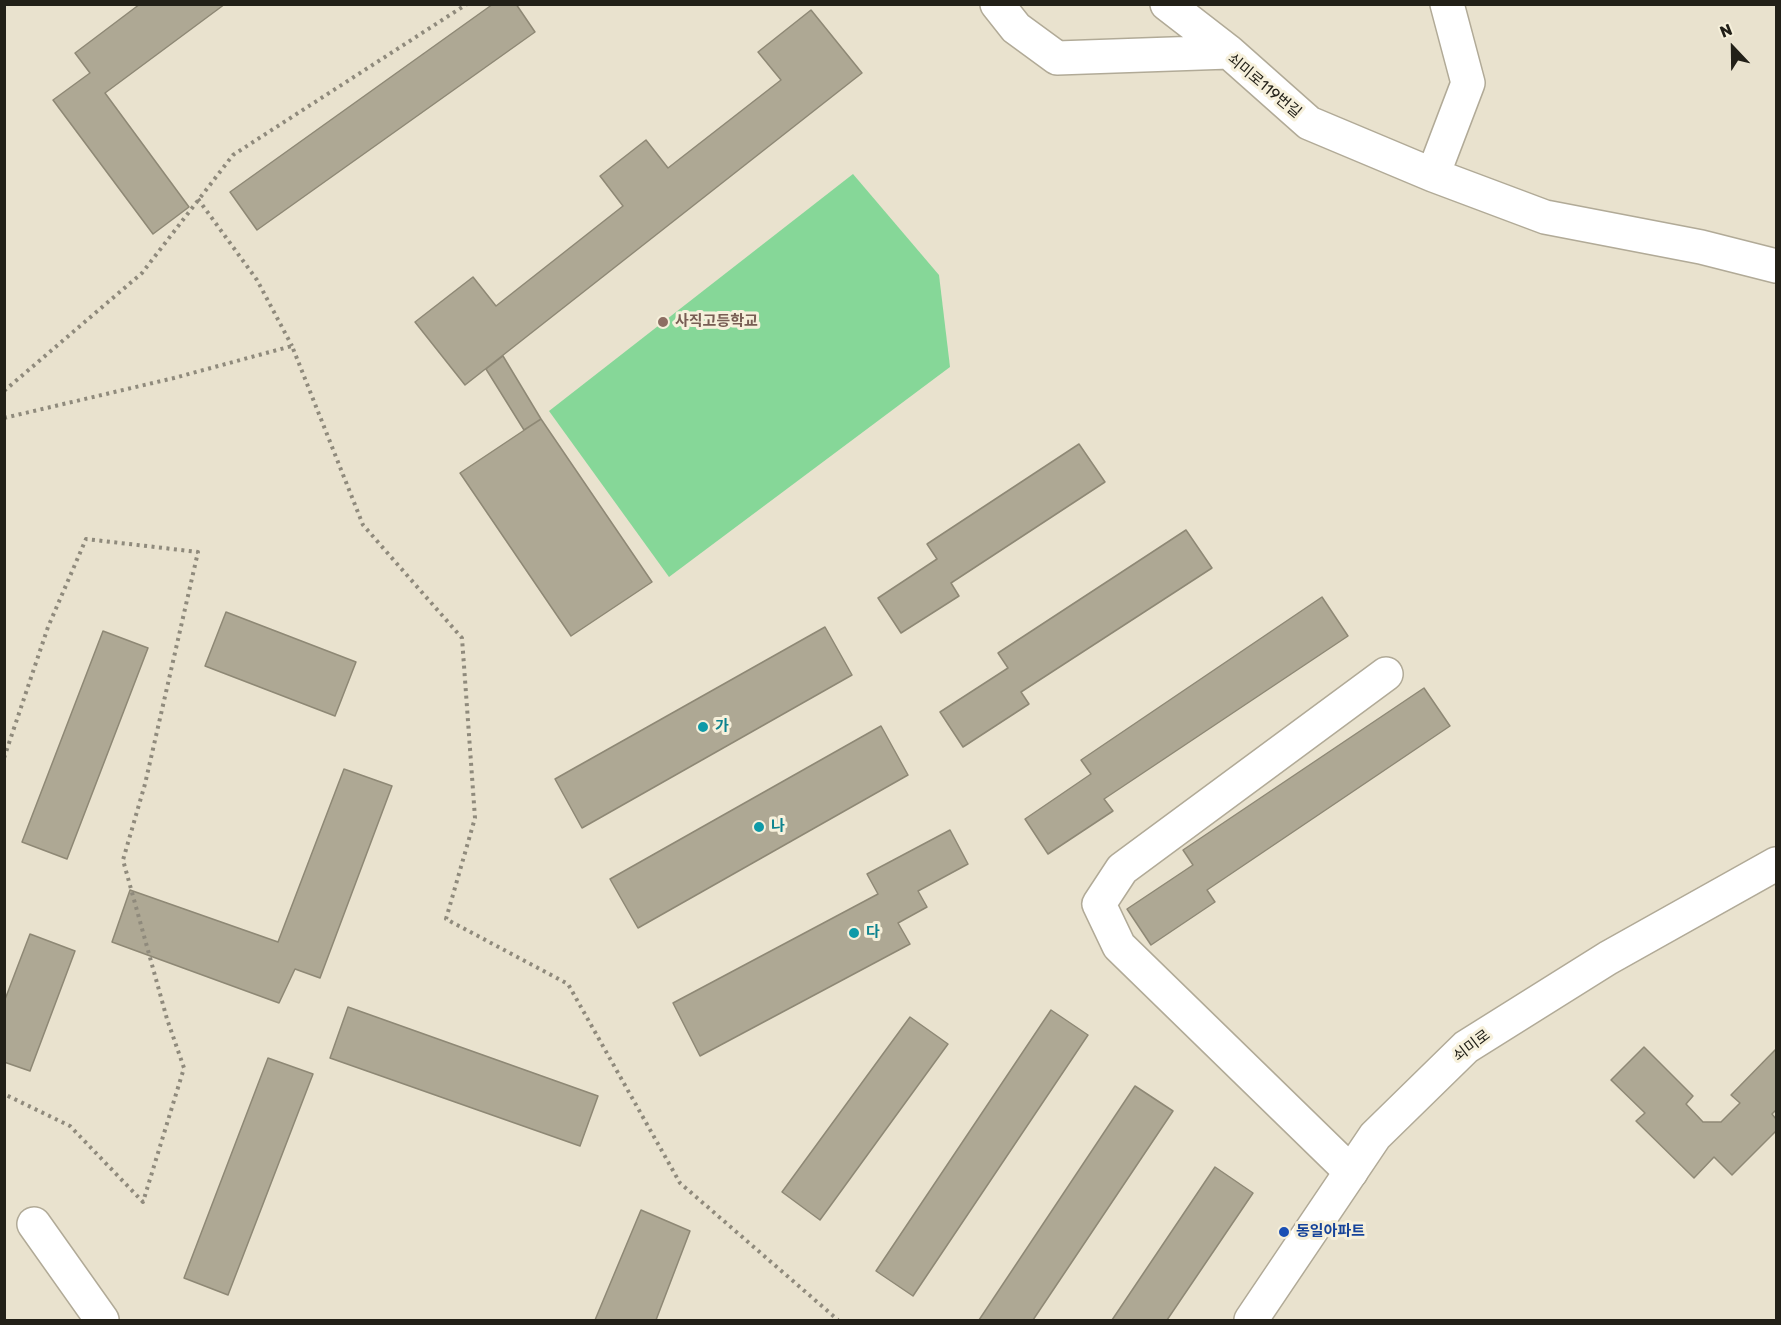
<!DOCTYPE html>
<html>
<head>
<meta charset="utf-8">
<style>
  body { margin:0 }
  #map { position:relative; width:1781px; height:1325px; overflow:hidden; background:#e9e2ce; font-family:Rubik,sans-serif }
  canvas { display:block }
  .frame { position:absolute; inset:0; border:6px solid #222018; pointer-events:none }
  .north { position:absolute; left:1703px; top:18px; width:60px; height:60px; -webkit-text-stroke:4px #f6f0db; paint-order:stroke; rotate:338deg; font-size:16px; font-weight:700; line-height:24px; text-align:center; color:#222018 }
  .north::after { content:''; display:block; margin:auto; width:21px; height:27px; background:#222018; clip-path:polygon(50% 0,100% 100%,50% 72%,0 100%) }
</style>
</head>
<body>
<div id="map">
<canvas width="1781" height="1325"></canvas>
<div class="frame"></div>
<div class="north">N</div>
</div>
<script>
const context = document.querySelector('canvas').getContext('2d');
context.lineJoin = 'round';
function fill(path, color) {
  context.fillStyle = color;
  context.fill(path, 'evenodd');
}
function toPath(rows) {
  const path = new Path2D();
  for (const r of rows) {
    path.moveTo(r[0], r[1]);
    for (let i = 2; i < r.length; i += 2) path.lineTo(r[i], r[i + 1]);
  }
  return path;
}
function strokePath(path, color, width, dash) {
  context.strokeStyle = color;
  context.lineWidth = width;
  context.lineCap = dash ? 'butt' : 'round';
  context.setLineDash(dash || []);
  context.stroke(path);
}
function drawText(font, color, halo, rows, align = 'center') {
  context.font = font + ' Rubik,"Noto Sans KR",sans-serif';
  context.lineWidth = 6;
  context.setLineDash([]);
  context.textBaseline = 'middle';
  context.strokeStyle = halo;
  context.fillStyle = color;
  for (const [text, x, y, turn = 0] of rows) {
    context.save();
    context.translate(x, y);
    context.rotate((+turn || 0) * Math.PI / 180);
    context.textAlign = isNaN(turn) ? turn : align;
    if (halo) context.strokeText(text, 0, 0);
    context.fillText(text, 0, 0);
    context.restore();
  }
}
fill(toPath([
  [853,174,939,275,950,367,669,577,549,411]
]), '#86d798');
const building = toPath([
  [140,4,225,4,105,93,189,207,153,234,53,100,90,73,75,53,140,4],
  [493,4,516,4,535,32,257,230,230,192,493,4],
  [811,10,862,73,465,385,415,322,473,277,496,306,623,206,600,176,646,140,668,168,781,80,758,52,811,10],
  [503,356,541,419,524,430,486,369,503,356],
  [541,419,652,582,571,636,460,473,541,419],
  [1079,444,1105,482,951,583,959,596,901,633,878,598,937,559,927,544,1079,444],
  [1186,530,1212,568,1021,692,1029,704,963,747,940,712,1008,668,998,653,1186,530],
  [1322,597,1348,636,1104,799,1113,811,1048,854,1025,819,1091,774,1081,760,1322,597],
  [226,612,356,662,335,716,205,666,226,612],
  [825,627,852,675,582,828,555,779,825,627],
  [103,631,148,648,67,859,22,842,103,631],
  [1424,688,1450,726,1207,890,1215,902,1151,945,1127,909,1193,865,1183,850,1424,688],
  [881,726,908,775,638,928,610,879,881,726],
  [344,769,392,786,320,978,295,969,279,1003,112,942,130,890,278,942,344,769],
  [950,830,968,864,918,891,927,907,898,923,910,944,700,1056,673,1003,878,894,867,874,950,830],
  [30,934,75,951,30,1071,4,1062,4,1002,30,934],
  [348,1007,598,1096,580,1146,330,1058,348,1007],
  [1051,1010,1088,1035,913,1296,876,1271,1051,1010],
  [910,1017,948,1044,820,1220,782,1192,910,1017],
  [1644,1047,1693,1096,1686,1104,1703,1122,1721,1122,1740,1103,1731,1095,1776,1049,1776,1110,1772,1114,1776,1119,1776,1131,1732,1175,1714,1157,1694,1178,1636,1121,1645,1113,1611,1080,1644,1047],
  [268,1058,313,1074,228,1295,184,1278,268,1058],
  [1135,1086,1173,1111,1033,1320,979,1320,1135,1086],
  [1215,1167,1253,1193,1167,1320,1112,1320,1215,1167],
  [641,1210,690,1231,656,1320,595,1320,641,1210]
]);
fill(building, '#aea894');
strokePath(building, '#8e8875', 1.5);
const minor = toPath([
  [997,4,1016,28,1057,58,1229,52,1309,123,1433,175,1545,217,1701,247,1776,266],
  [1167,4,1229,52],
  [1433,175,1468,83,1447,4],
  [1351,1172,1119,946,1099,904,1122,869,1386,674],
  [34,1224,102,1320]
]);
const major = toPath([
  [1251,1320,1375,1136,1466,1047,1608,958,1776,864]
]);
strokePath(minor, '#b1aa97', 36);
strokePath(major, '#b1aa97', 36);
strokePath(toPath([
  [198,199,257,280,292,346],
  [4,391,142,273,233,155,467,4],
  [4,418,174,378,292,346,363,525,462,638,475,818,446,919,568,984,680,1183,838,1320],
  [4,758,48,627,86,539,198,552,145,784,123,860,167,1019,184,1068,143,1202,70,1126,4,1094]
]), '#8f8a7c', 4, [3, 4.5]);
strokePath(minor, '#fff', 33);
strokePath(major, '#fff', 33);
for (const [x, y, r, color] of [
  [663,322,6,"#8d6e63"],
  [703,727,6,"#0f9aa8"],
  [759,827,6,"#0f9aa8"],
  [854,933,6,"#0f9aa8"],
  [1284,1232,6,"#1a4fb4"]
]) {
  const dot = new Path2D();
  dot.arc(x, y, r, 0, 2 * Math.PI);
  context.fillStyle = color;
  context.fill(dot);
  strokePath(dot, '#f6f0db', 2);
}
drawText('15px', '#222018', '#f6f0db', [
  ["쇠미로119번길",1264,86,40],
  ["쇠미로",1472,1046,-37]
]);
drawText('bold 15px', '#785e54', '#f6f0db', [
  ["사직고등학교",675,322]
], 'left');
drawText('bold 15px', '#0d838f', '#f6f0db', [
  ["가",715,727],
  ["나",771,827],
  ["다",866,933]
], 'left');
drawText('bold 15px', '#164399', '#f6f0db', [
  ["동일아파트",1296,1232]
], 'left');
</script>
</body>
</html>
